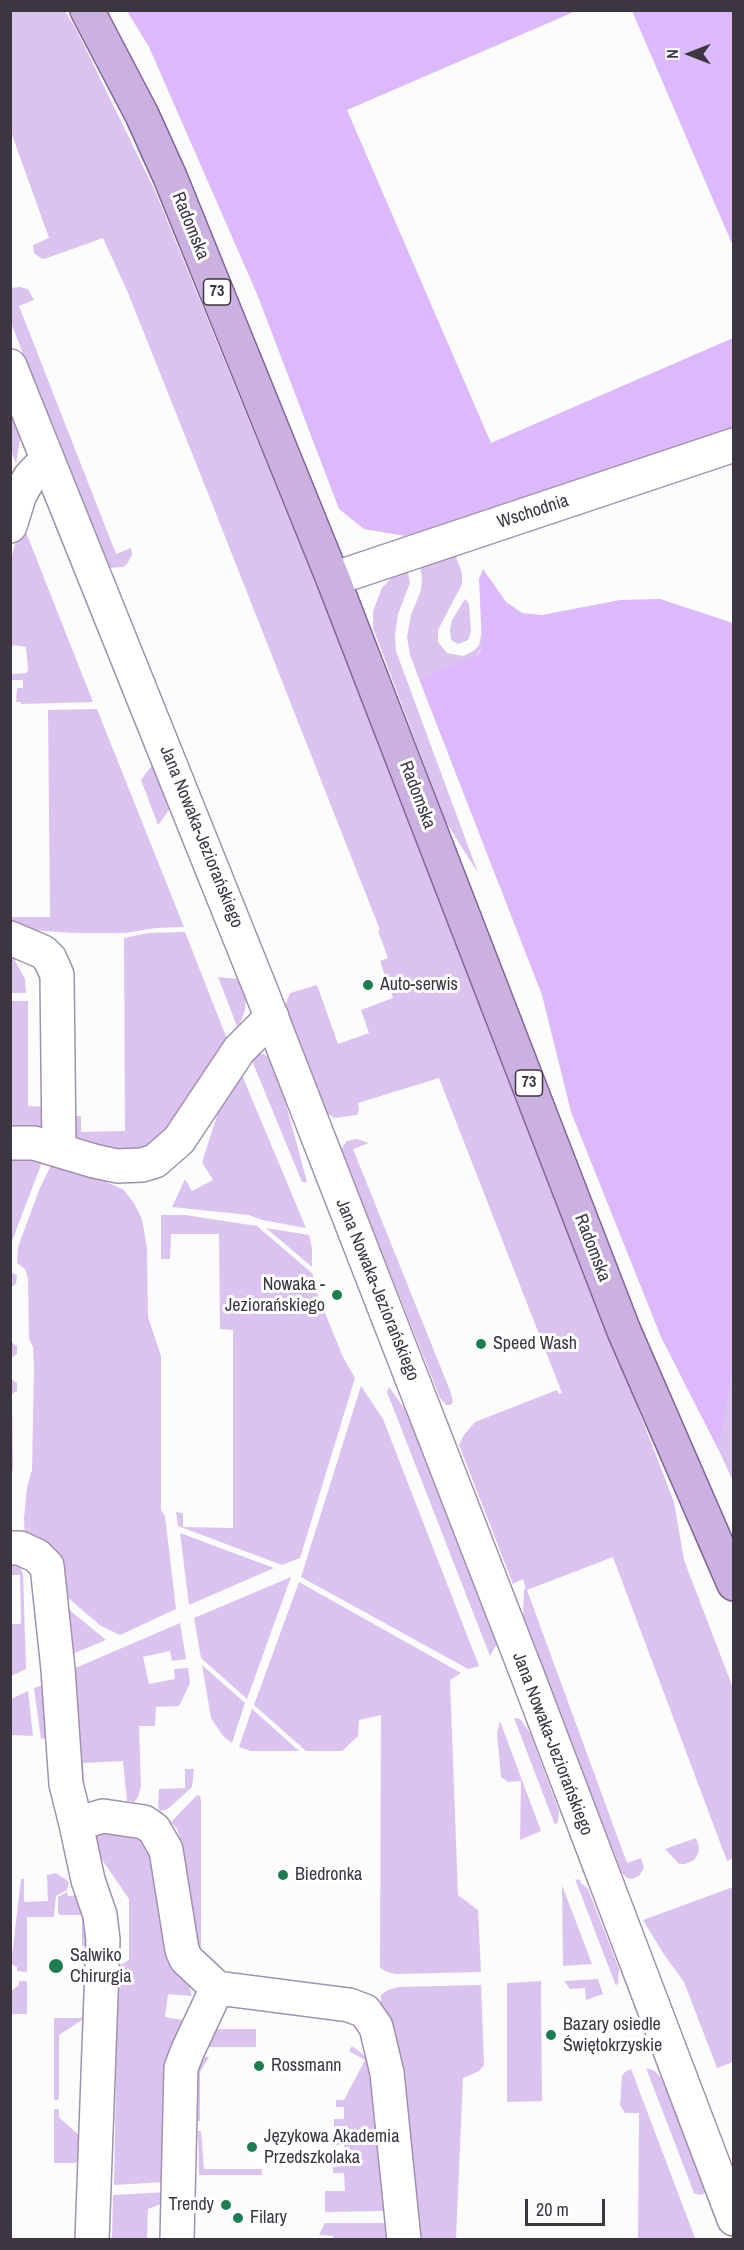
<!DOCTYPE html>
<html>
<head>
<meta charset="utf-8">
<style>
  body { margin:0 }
  #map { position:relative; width:744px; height:2250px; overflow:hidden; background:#fcfcfc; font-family:"Archivo Narrow",sans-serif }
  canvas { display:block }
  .frame { position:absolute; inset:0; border:12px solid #3c3641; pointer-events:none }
  .north { position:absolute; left:660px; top:24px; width:60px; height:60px; -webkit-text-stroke:4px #fff; paint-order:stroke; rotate:270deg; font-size:16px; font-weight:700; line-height:24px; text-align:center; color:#3c3641 }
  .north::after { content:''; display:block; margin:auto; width:21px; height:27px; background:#3c3641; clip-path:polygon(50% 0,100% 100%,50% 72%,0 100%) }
  .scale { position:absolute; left:525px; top:2199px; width:80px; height:27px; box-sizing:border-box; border:3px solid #3c3641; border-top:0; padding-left:8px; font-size:18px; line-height:21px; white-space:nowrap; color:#3c3641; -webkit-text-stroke:4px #fff; paint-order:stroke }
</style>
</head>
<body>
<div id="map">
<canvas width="744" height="2250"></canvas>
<div class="frame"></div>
<div class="north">N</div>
<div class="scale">20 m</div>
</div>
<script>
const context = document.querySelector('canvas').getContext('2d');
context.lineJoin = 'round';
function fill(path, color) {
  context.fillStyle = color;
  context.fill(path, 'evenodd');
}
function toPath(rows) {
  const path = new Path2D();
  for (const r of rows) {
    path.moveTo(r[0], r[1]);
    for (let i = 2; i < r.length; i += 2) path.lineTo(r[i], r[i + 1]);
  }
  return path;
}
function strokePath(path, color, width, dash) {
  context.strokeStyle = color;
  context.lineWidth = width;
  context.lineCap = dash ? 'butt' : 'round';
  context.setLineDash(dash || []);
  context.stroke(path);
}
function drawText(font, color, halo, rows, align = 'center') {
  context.font = font + ' "Archivo Narrow",sans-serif';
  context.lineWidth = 6;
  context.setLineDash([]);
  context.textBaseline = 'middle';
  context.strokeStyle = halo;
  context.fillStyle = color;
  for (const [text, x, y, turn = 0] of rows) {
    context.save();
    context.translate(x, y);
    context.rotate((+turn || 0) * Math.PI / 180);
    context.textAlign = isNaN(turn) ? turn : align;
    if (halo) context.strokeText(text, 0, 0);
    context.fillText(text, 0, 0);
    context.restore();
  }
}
fill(toPath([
  [11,11,65,11,76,29,155,191,379,738,674,1502,684,1560,733,1688,733,1858,727,1861,613,1557,527,1590,627,1863,641,1858,644,1868,639,1876,632,1879,627,1878,622,1873,523,1620,524,1589,526,1589,523,1579,513,1584,459,1445,464,1435,475,1422,557,1390,559,1394,562,1393,439,1078,358,1103,359,1110,357,1115,334,1118,325,1112,286,1014,285,1005,290,993,317,985,338,1044,369,1033,361,1010,393,998,380,961,388,958,378,931,380,930,213,506,128,293,103,238,47,258,42,259,34,253,33,245,49,238,11,132],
  [19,287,28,289,34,300,19,306,116,554,131,548,132,555,127,564,123,567,109,568,104,562,11,323,11,288],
  [10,409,21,433,16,464,11,451],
  [22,522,93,702,21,704,21,702,16,702,17,688,23,688,23,680,11,680,11,674,27,673,28,668,26,647,15,645,11,647,10,561],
  [454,551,462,573,462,584,438,630,438,642,447,653,464,656,475,650,479,645,482,631,482,646,476,657,419,679,410,655,407,637,411,615,421,590,422,577,419,563],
  [407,567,410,583,398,614,395,635,396,651,478,873,446,822,373,628,373,611,382,588,394,575],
  [465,599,469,604,471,631,468,640,458,644,451,640,450,630,452,620],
  [97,709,184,927,156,928,125,933,75,933,31,930,11,922,11,917,50,917,48,710],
  [153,764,171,807,158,825,141,780],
  [185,932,229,1044,169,1130,144,1149,126,1153,79,1141,72,1135,71,1116,81,1116,81,1132,125,1131,124,938,148,933],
  [10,951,25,979,26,993,11,993],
  [218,977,239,979,246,998,245,1010,238,1029],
  [10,1001,28,1001,28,1106,50,1107,47,1128,16,1128,11,1123],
  [256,1053,264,1054,269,1058,283,1093,307,1182,302,1182,250,1056],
  [239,1068,306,1228,262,1220,249,1215,172,1207,185,1179,192,1191,213,1180,202,1162,224,1094],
  [357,1139,369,1143,353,1149,451,1393,453,1402,450,1405,446,1405,440,1398,341,1149,347,1141],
  [44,1157,18,1225,11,1245,11,1158],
  [53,1161,123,1189,134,1203,142,1219,147,1248,148,1317,161,1356,161,1510,165,1516,176,1609,120,1635,101,1626,60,1591,25,1541,24,1518,27,1487,32,1470,34,1368,33,1347,29,1339,28,1278,25,1269,17,1263,18,1247,39,1190],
  [161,1215,185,1215,257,1226,313,1274,314,1286,343,1357,355,1378,300,1558,282,1565,178,1526,176,1512,183,1513,183,1527,233,1528,233,1330,220,1329,219,1234,171,1234,170,1259,161,1259],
  [266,1228,309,1235,312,1248,312,1267],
  [10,1272,17,1275,16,1284,11,1287,11,1342,17,1346,17,1354,11,1358],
  [733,1355,733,1481,719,1451],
  [11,1379,17,1383,17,1391,12,1394,13,1469,11,1476],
  [361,1386,383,1419,479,1666,468,1669,301,1577],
  [389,1387,415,1423,496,1637,497,1644,490,1656,387,1392],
  [180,1533,274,1568,189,1605],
  [11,1563,17,1563,20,1566,23,1574,26,1669,11,1676,10,1624,21,1624,20,1575,11,1575],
  [291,1577,247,1699,201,1658,194,1618],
  [299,1582,461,1673,450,1680,458,1895,478,1910,481,1972,395,1974,385,1971,380,1967,381,1715,359,1720,358,1736,342,1751,306,1751,254,1705],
  [61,1603,106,1640,65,1657],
  [180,1623,186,1659,172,1661,170,1651,143,1657,149,1684,175,1679,174,1669,188,1668,190,1683,179,1706,156,1707,155,1726,139,1726,141,1787,138,1797,134,1802,127,1801,123,1761,83,1763,85,1793,82,1791,66,1672],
  [202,1665,245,1703,232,1743,223,1736,211,1718],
  [43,1683,54,1736,41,1739,34,1688,40,1686],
  [28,1691,33,1736,11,1735,11,1699],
  [252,1709,299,1751,251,1751,239,1747],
  [514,1718,520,1719,530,1733,559,1811,558,1822,555,1825],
  [500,1721,541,1831,520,1840,521,1781,508,1782,501,1777,497,1733],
  [185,1769,194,1769,192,1787,168,1809,160,1811,158,1807,159,1789,185,1788],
  [197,1795,200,1796,201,1801,201,1949,197,1942,182,1846,177,1829,171,1822],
  [106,1821,145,1837,192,1996,168,1994,165,2017,188,2021,166,2182,114,2185,118,1966,129,1960,129,1899,94,1848,92,1837],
  [696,1838,699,1847,698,1854,694,1860,685,1864,679,1864,665,1849],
  [56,1873,69,1882,67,1890,56,1896,54,1917,27,1917,27,1972,17,1971,17,1967,11,1964,21,1879,24,1879,24,1902,48,1901,47,1875],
  [575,1879,581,1880,580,1882,588,1889,619,1969,618,1983,616,1986],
  [562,1885,592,1964,563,1966],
  [733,1887,733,2062,717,2068,684,1982,663,1953,643,1920],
  [67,1892,68,1896,79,1895,90,1946,82,1946,82,1915,60,1915,58,1913,58,1897],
  [598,1979,603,1994,586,2000,585,1988,570,1989,564,1981],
  [19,1981,27,1981,27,2014,11,2014,11,1991,19,1985],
  [541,1981,542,2101,507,2102,507,1983],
  [481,1985,484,2065,479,2071,463,2078,456,2239,423,2239,417,2234,381,2017,381,1995,388,1990,399,1987],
  [83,2010,88,2011,88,2016,59,2035,59,2097,58,2100,54,2100,54,2018,82,2018],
  [215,2029,256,2029,256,2047,201,2047],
  [352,2046,369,2059,384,2211,325,2212,325,2191,345,2191,344,2173,333,2173,333,2167,344,2166,344,2145,334,2145,335,2138,344,2137,344,2127,334,2127,334,2119,344,2119,344,2107,336,2107,336,2100,344,2100,365,2060,349,2051],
  [197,2056,209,2057,200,2072,200,2121,189,2121],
  [646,2068,655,2071,661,2078,708,2192,700,2195,694,2193],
  [631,2069,695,2238,694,2239,638,2239,639,2113,625,2113,620,2105,622,2076,625,2072],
  [54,2109,59,2109,59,2117,82,2138,78,2161,74,2163,54,2163],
  [198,2131,201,2131,204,2169,262,2169,262,2175,199,2175],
  [166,2192,166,2202,148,2209,147,2239,112,2240,113,2195],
  [325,2223,385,2223,387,2239,333,2239,333,2236,319,2235]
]), '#dbc3f0');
fill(toPath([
  [127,11,576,11,347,110,491,443,733,338,733,430,405,536,364,529,339,509,257,294,149,47],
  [632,11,733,11,733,246],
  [483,569,506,602,522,613,542,615,620,600,660,599,733,623,734,1355,719,1451,661,1337,571,1112,542,995,419,679,478,655,482,646,479,579]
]), '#dcb9fa');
const minor = toPath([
  [10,366,262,993,527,1674,734,2219],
  [10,526,20,494,30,477,47,459],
  [333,579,734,445],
  [10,938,43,952,50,959,57,975,59,1150],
  [10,1143,34,1143,94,1161,117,1166,142,1165,155,1161,179,1140,239,1050,272,1017],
  [10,1548,20,1548,37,1556,47,1566,58,1669,66,1784,76,1824],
  [92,2240,103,1940,100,1915,88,1880,76,1824,103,1816,144,1822,154,1829,166,1850,182,1950,186,1959,217,1988,349,2005,365,2011,376,2027,387,2073,404,2240],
  [177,2240,181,2068,187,2052,217,1988]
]);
const major = toPath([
  [87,10,142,115,170,177,333,579,624,1331,734,1584]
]);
strokePath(minor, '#a091ad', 36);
strokePath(major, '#826499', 36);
strokePath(minor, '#fff', 33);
strokePath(major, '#cbb1df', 33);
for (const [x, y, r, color] of [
  [368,985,6,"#1e7c52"],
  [337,1295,6,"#1e7c52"],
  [481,1344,6,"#1e7c52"],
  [283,1875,6,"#1e7c52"],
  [56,1966,8,"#1e7c52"],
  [551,2035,6,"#1e7c52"],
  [259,2066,6,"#1e7c52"],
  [252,2147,6,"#1e7c52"],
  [226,2205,6,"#1e7c52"],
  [238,2218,6,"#1e7c52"]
]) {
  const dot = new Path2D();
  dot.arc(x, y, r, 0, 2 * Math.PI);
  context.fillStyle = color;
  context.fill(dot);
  strokePath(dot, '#fff', 2);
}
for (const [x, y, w] of [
  [217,292,27],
  [529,1083,27]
]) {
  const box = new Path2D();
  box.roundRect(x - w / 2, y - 13, w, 26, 4.5);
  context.fillStyle = '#fff';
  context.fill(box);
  strokePath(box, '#3c3641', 1.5);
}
drawText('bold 16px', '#3c3641', null, [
  ["73",217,292],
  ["73",529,1083]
]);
drawText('18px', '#3c3641', '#fff', [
  ["Radomska",190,226,68],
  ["Wschodnia",533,512,-18],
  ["Radomska",417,795,69],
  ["Jana Nowaka-Jeziorańskiego",201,837,68],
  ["Radomska",592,1248,69],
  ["Jana Nowaka-Jeziorańskiego",377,1290,68],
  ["Jana Nowaka-Jeziorańskiego",552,1744,69]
]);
drawText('18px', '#3c3641', '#fff', [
  ["Auto-serwis",380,985],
  ["Nowaka -",325,1285,"right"],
  ["Jeziorańskiego",325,1306,"right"],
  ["Speed Wash",493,1344],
  ["Biedronka",295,1875],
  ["Salwiko",70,1956],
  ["Chirurgia",70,1977],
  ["Bazary osiedle",563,2025],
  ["Świętokrzyskie",563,2046],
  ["Rossmann",271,2066],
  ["Językowa Akademia",264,2137],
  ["Przedszkolaka",264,2158],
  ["Trendy",214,2205,"right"],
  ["Filary",250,2218]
], 'left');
</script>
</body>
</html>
